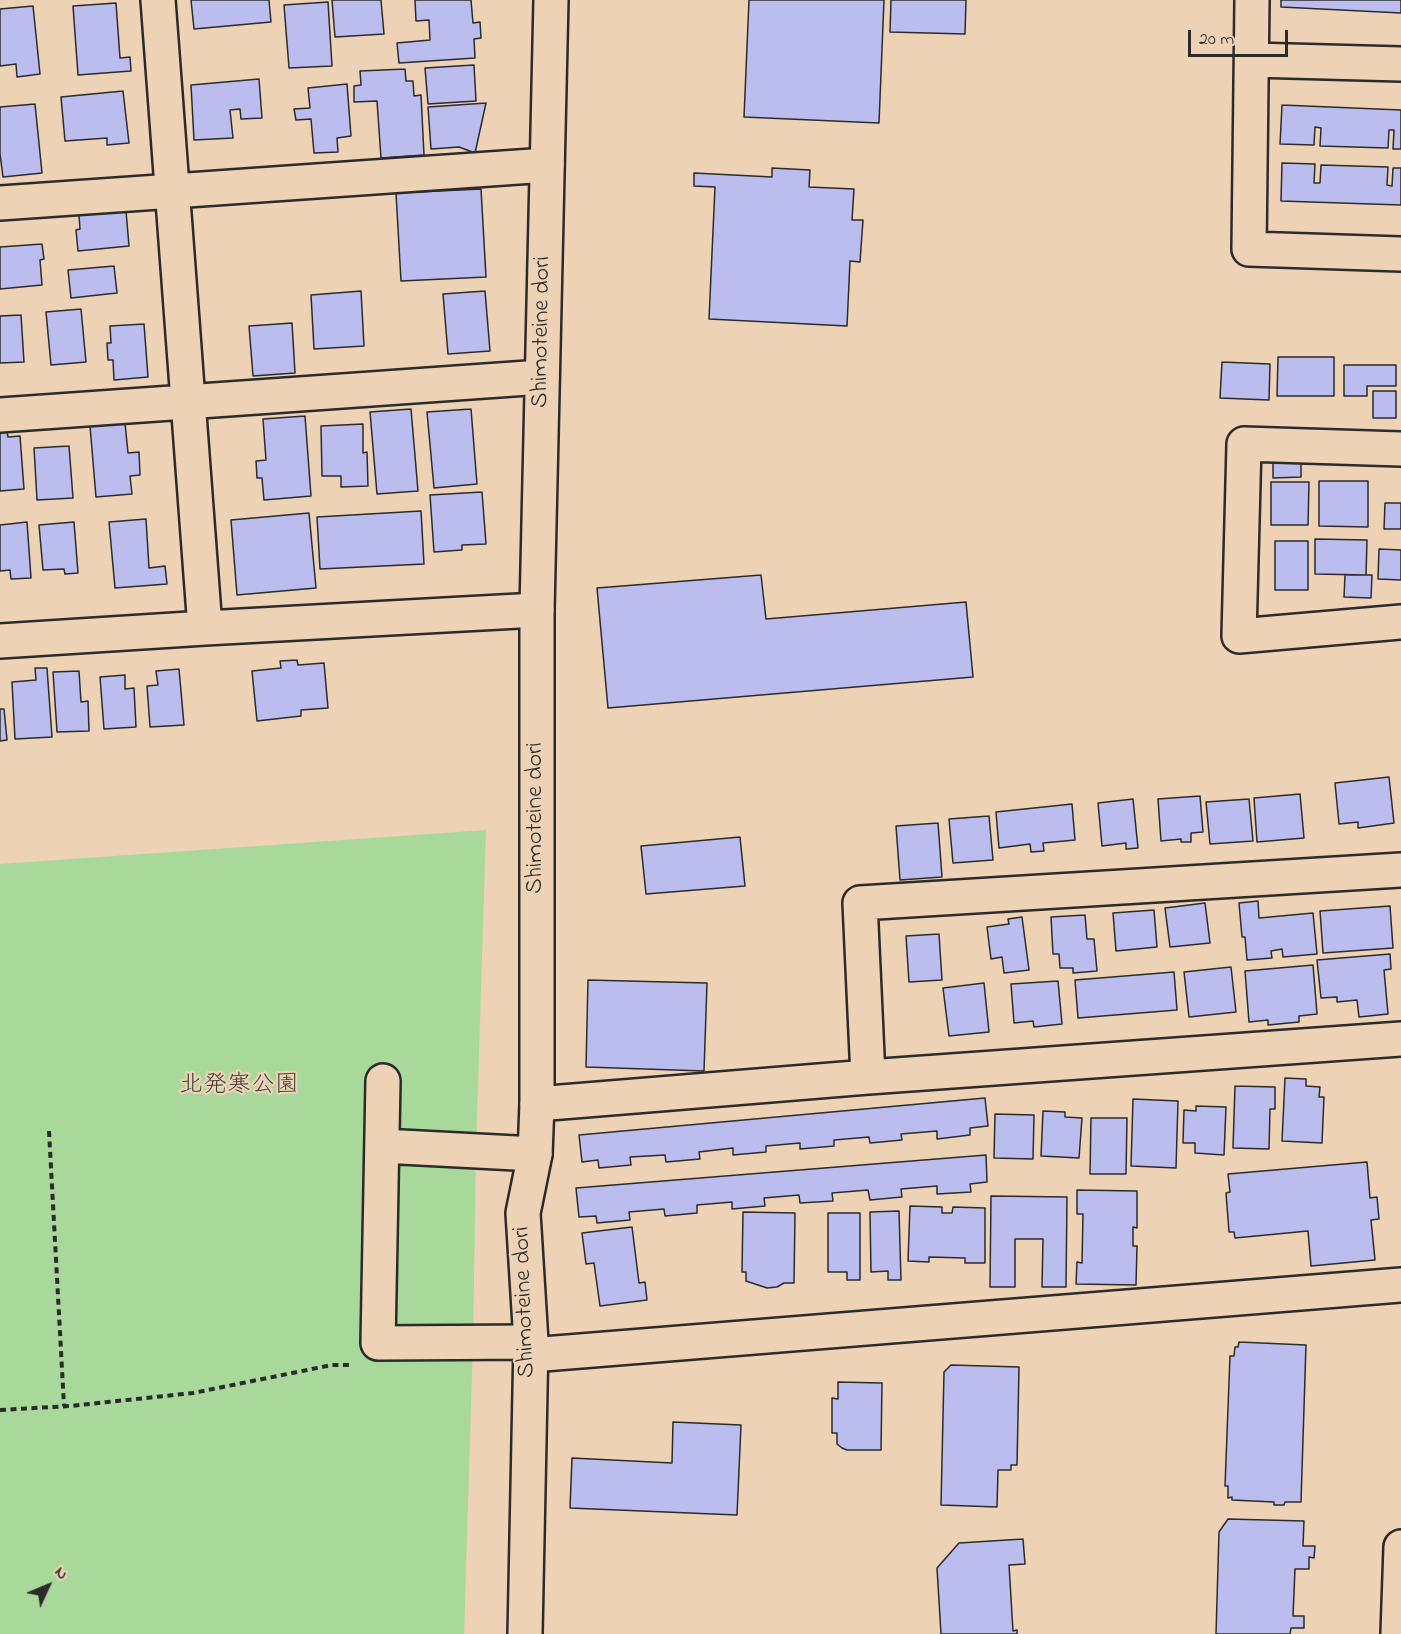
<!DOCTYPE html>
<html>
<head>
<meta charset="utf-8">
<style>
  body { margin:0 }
  #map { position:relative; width:1401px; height:1634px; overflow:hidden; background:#eed2b5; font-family:"Indie Flower",sans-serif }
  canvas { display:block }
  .north { position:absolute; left:18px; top:1556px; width:60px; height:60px; -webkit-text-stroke:4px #eed2b5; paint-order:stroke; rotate:46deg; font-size:16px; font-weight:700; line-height:24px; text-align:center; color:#2b2b2b }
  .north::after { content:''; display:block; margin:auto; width:21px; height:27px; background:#2b2b2b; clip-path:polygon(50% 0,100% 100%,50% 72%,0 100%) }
  .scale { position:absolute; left:1188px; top:30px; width:100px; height:27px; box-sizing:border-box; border:3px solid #2b2b2b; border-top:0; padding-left:8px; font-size:18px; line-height:21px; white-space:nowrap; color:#2b2b2b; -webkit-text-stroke:4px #eed2b5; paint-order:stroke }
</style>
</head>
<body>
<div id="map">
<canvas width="1401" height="1634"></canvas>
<div class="north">N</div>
<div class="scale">20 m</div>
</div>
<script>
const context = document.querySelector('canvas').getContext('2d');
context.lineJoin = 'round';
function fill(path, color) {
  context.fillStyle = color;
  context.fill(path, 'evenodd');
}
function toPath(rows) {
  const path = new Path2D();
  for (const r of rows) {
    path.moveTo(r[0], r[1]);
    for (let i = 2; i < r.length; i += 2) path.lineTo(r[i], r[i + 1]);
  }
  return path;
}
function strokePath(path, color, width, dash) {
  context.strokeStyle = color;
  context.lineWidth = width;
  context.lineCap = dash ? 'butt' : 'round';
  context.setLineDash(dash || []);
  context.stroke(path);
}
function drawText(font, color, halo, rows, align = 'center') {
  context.font = font + ' "Indie Flower","Klee One",sans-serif';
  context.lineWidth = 4.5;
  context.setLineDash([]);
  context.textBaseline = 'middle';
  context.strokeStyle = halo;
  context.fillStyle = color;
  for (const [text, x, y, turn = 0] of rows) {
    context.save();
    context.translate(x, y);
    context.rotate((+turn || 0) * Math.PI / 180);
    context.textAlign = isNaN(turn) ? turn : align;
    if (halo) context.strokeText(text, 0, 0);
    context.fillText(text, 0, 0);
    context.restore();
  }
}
fill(toPath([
  [486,830,476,1151,473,1342,464,1634,0,1634,0,864]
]), '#a8d99a');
const building = toPath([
  [191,0,269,0,271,22,194,29,191,0],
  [332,0,381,0,384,34,335,37,332,0],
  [415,0,471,0,473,23,480,22,481,38,474,39,475,58,399,63,397,43,430,40,429,20,416,21,415,0],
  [749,0,884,0,879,123,744,117,749,0],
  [891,0,966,0,965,34,890,32,891,0],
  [1281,0,1401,0,1401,13,1281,7,1281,0],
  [328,2,332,66,289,68,284,5,328,2],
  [116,3,120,58,130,57,131,71,78,75,73,6,116,3],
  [33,6,40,74,17,77,16,64,0,66,0,9,33,6],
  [474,65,476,101,428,104,425,68,474,65],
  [405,69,406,81,413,81,414,96,421,95,424,155,381,158,377,101,354,102,354,86,361,85,360,71,405,69],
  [259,79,262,118,241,119,240,109,230,110,233,138,194,140,191,85,259,79],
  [347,84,351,136,337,138,338,152,314,153,311,119,296,120,294,109,310,108,308,88,347,84],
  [123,91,129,143,107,145,107,138,65,141,61,97,123,91],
  [486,103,475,153,459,147,431,149,428,107,486,103],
  [35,104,42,173,3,177,0,154,0,107,35,104],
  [1282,105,1401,110,1401,149,1393,149,1394,130,1389,130,1388,148,1320,146,1321,128,1315,127,1314,145,1280,144,1282,105],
  [1282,163,1315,164,1314,183,1320,183,1321,165,1388,167,1387,185,1392,186,1393,168,1401,168,1401,205,1281,201,1282,163],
  [772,168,810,170,809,187,854,189,852,220,863,220,860,262,850,261,847,326,709,319,715,187,694,186,694,173,772,177,772,168],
  [481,189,486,277,401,281,396,193,481,189],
  [126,211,129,246,78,251,76,230,80,229,79,215,126,211],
  [42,244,44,259,40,260,42,285,0,289,0,247,42,244],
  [114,266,117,293,71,298,68,270,114,266],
  [361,291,364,346,314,349,311,295,361,291],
  [485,291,490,351,448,354,443,294,485,291],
  [81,309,86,362,51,365,46,312,81,309],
  [21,315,24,362,0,363,0,316,21,315],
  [292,323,295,373,253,376,249,326,292,323],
  [144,324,148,377,114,380,113,360,108,360,107,343,111,343,110,326,144,324],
  [1278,357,1334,357,1334,396,1277,396,1278,357],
  [1222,362,1270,364,1269,400,1220,398,1222,362],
  [1344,365,1396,365,1396,386,1367,386,1367,396,1344,396,1344,365],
  [1373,391,1396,391,1396,418,1373,418,1373,391],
  [411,409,418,491,377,494,370,412,411,409],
  [471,409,477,484,434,488,427,412,471,409],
  [305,416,311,496,264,500,262,478,257,478,256,461,266,460,263,419,305,416],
  [125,423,128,453,139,452,140,475,130,476,132,494,96,497,90,426,125,423],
  [363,424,363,453,367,452,368,486,341,487,341,476,322,476,321,426,363,424],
  [0,430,7,432,8,437,20,436,24,489,0,491,0,430],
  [69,446,73,498,37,500,34,448,69,446],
  [1273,456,1301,456,1301,477,1273,478,1273,456],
  [1319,481,1368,481,1368,527,1319,526,1319,481],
  [1271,482,1309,482,1308,525,1271,525,1271,482],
  [482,492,486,544,462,545,462,550,434,552,430,495,482,492],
  [1385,503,1401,503,1401,529,1384,529,1385,503],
  [421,511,424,564,320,569,317,517,421,511],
  [309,513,316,588,237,595,231,520,309,513],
  [146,519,149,568,165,566,167,584,115,588,109,522,146,519],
  [27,522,31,578,11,579,10,570,0,571,0,525,27,522],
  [74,522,78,573,65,574,64,569,43,570,39,525,74,522],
  [1315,539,1367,540,1366,575,1315,574,1315,539],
  [1275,541,1308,541,1308,590,1275,590,1275,541],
  [1379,549,1401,550,1401,580,1378,579,1379,549],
  [761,575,766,619,966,602,973,677,608,708,597,588,761,575],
  [1345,575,1372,575,1371,598,1344,597,1345,575],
  [297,660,298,665,324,663,328,708,301,710,301,716,257,721,252,671,281,668,280,661,297,660],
  [35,668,47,668,52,737,15,739,12,682,36,680,35,668],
  [179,669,184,725,150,727,147,686,158,685,156,671,179,669],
  [79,671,81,702,88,701,89,731,57,732,53,672,79,671],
  [125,675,125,689,134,688,136,727,104,729,100,677,125,675],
  [0,709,4,709,7,740,0,741,0,709],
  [1389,777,1394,823,1358,828,1358,822,1339,824,1335,783,1389,777],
  [1300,794,1304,838,1257,842,1254,798,1300,794],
  [1200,796,1203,832,1191,833,1191,842,1181,842,1181,839,1161,841,1158,799,1200,796],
  [1133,799,1138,848,1126,849,1126,843,1102,846,1098,803,1133,799],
  [1249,799,1253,841,1210,844,1206,802,1249,799],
  [1072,804,1075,840,1043,843,1044,851,1031,852,1030,844,999,848,996,812,1072,804],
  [989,816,993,860,953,863,949,819,989,816],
  [938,823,942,877,900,880,896,826,938,823],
  [740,837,745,886,646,894,641,846,740,837],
  [1258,901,1259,918,1313,913,1317,954,1283,957,1282,949,1271,951,1272,958,1247,960,1245,937,1242,937,1239,903,1258,901],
  [1205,903,1210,943,1170,947,1165,908,1205,903],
  [1390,906,1393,948,1323,953,1320,911,1390,906],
  [1154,910,1157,947,1116,951,1113,913,1154,910],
  [1085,915,1087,939,1094,939,1097,971,1073,973,1073,968,1060,968,1059,954,1053,954,1051,917,1085,915],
  [1022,917,1029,970,1004,973,1002,957,991,959,987,927,1009,924,1008,919,1022,917],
  [939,934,942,980,909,982,906,936,939,934],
  [1390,954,1391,969,1384,970,1388,1014,1359,1017,1357,1000,1337,1002,1337,997,1321,998,1317,960,1390,954],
  [1313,965,1317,1014,1299,1016,1299,1022,1268,1025,1268,1020,1249,1022,1245,971,1313,965],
  [1231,967,1236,1012,1189,1017,1184,972,1231,967],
  [1174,972,1177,1010,1078,1018,1075,980,1174,972],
  [588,980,707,983,704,1071,586,1067,588,980],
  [1058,981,1062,1024,1034,1027,1033,1021,1014,1023,1011,984,1058,981],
  [984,983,989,1032,949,1036,943,988,984,983],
  [1285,1078,1306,1079,1306,1086,1320,1087,1319,1097,1324,1097,1322,1143,1282,1141,1285,1078],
  [1235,1086,1275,1087,1275,1109,1270,1109,1269,1149,1233,1148,1235,1086],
  [985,1098,988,1126,970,1128,970,1135,937,1139,937,1131,901,1134,902,1140,870,1143,869,1137,834,1140,834,1146,800,1149,800,1143,766,1146,766,1152,733,1155,733,1148,699,1152,700,1159,666,1162,665,1155,630,1157,631,1165,599,1168,598,1160,582,1162,579,1135,985,1098],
  [1133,1099,1178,1101,1176,1168,1131,1166,1133,1099],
  [1196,1106,1226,1107,1224,1155,1195,1153,1195,1143,1183,1143,1184,1110,1196,1111,1196,1106],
  [1043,1111,1065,1112,1065,1117,1082,1118,1079,1158,1041,1156,1043,1111],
  [995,1114,1034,1115,1033,1159,994,1158,995,1114],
  [1091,1118,1127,1118,1126,1174,1090,1174,1091,1118],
  [986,1155,987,1182,970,1184,971,1192,937,1194,937,1186,901,1189,902,1197,870,1200,868,1190,832,1193,833,1201,800,1203,799,1195,764,1198,765,1206,732,1209,732,1202,697,1205,697,1213,665,1216,664,1209,629,1212,630,1220,597,1223,596,1216,579,1217,576,1188,986,1155],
  [1367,1162,1370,1198,1377,1197,1379,1219,1371,1220,1375,1260,1311,1266,1308,1231,1235,1238,1234,1232,1229,1232,1226,1193,1230,1192,1228,1174,1367,1162],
  [1077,1190,1137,1191,1137,1228,1133,1227,1133,1246,1137,1246,1136,1285,1076,1284,1077,1262,1082,1263,1083,1214,1077,1214,1077,1190],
  [991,1196,1067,1197,1066,1287,1042,1287,1043,1239,1015,1239,1015,1287,990,1287,991,1196],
  [910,1206,942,1207,942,1213,952,1213,953,1207,985,1208,985,1263,965,1263,965,1258,929,1257,929,1262,908,1261,910,1206],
  [899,1211,901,1280,888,1280,888,1271,871,1272,870,1212,899,1211],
  [743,1212,795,1213,794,1283,784,1283,777,1287,767,1288,746,1281,746,1272,742,1272,743,1212],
  [828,1213,860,1213,860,1280,847,1280,847,1272,828,1272,828,1213],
  [632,1227,639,1283,645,1282,647,1300,600,1306,594,1263,586,1264,582,1233,632,1227],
  [1239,1342,1306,1345,1301,1502,1285,1502,1284,1505,1274,1505,1274,1502,1232,1500,1232,1497,1228,1498,1228,1486,1225,1486,1230,1356,1234,1356,1235,1347,1238,1347,1239,1342],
  [951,1365,1019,1367,1017,1465,1011,1465,1011,1470,998,1470,997,1507,941,1505,944,1372,951,1365],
  [838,1382,882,1383,881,1450,847,1450,842,1448,837,1444,837,1433,832,1433,832,1398,838,1399,838,1382],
  [673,1422,741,1425,737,1515,570,1508,572,1458,672,1463,673,1422],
  [1228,1519,1304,1521,1303,1546,1315,1546,1314,1558,1309,1557,1309,1569,1295,1569,1293,1616,1304,1616,1304,1628,1291,1628,1290,1634,1216,1634,1219,1532,1228,1519],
  [1023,1539,1025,1564,1009,1565,1013,1631,1017,1630,1017,1634,941,1634,937,1568,959,1543,1023,1539]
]);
fill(building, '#bbbdef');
strokePath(building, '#2b2b2b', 1.5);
const minor = toPath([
  [158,0,205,628],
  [1252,0,1249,249,1401,254],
  [1252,60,1401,64],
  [0,203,547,165],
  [0,415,542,377],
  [1401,449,1244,444,1239,636,1401,622],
  [0,641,205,628,537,610],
  [868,1077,860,903,1401,870],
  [383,1081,378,1343,531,1342],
  [537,1104,868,1077,1401,1039],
  [382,1146,535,1154],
  [531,1355,1401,1285],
  [1398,1633,1401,1547]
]);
const major = toPath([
  [525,1634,531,1342,523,1213,535,1154,537,1104,537,610,551,0]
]);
strokePath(minor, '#2b2b2b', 38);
strokePath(major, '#2b2b2b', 38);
strokePath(toPath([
  [49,1131,64,1406],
  [0,1410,70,1406,193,1393,332,1365,353,1365]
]), '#2b2b2b', 4, [6, 4.5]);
strokePath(minor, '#eed2b5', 33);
strokePath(major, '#eed2b5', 33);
drawText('24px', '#2b2b2b', '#eed2b5', [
  ["Shimoteine dori",543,332,-89],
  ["Shimoteine dori",537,818,-90],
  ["Shimoteine dori",526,1302,-92]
]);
drawText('24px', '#3e453c', '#eed2b5', [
  ["北発寒公園",239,1087]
]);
</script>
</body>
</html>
